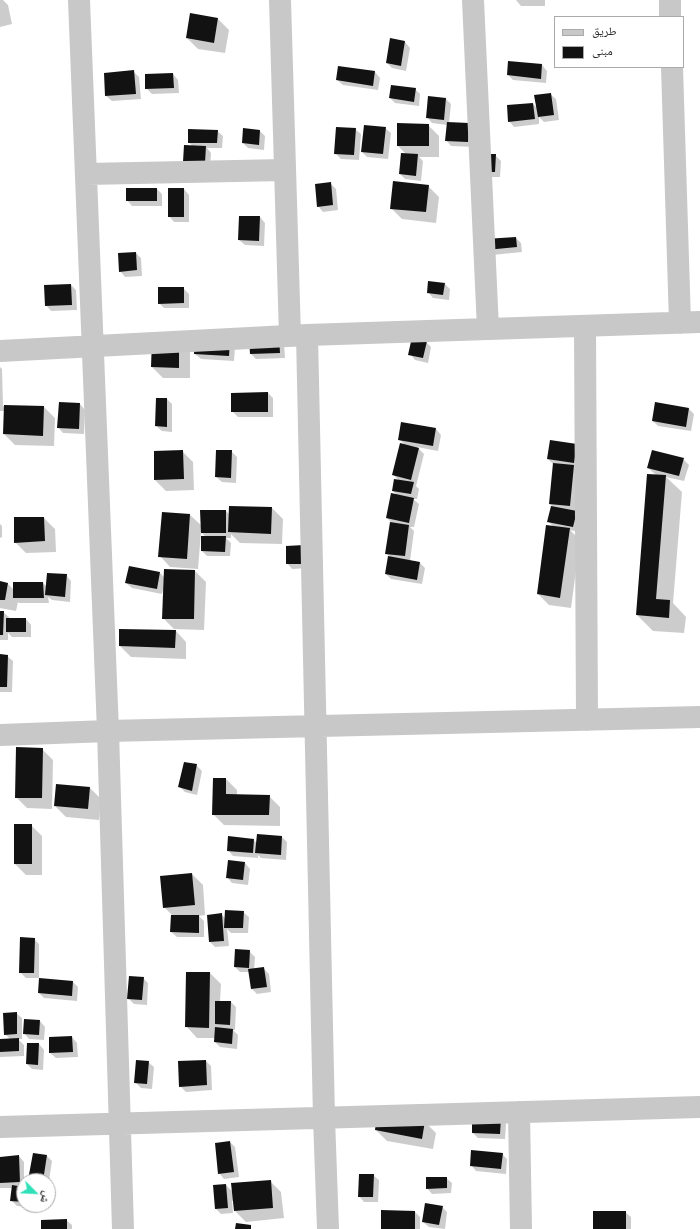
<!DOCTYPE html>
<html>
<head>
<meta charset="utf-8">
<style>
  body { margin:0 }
  #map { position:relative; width:700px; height:1229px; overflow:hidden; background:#fff; font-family:"Archivo Narrow","Noto Naskh Arabic",sans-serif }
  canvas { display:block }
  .legend { position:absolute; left:554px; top:16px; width:130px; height:52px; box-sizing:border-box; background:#fff; border:1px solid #aaa; margin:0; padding:5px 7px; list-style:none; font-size:12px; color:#2b2b2b }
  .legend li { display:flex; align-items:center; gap:8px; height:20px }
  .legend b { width:20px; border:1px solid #aaa }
  .north { position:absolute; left:16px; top:1173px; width:40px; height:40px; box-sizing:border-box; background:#fff; border:1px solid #aaa; border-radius:50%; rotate:114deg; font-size:11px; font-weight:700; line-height:16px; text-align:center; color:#2b2b2b }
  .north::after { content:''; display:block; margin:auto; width:14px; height:18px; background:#30e0b9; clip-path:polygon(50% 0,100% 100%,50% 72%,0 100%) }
</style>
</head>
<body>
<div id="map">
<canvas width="700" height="1229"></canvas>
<ul class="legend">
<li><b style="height:5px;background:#c8c8c8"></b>طريق</li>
<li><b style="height:11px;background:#121212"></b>مبنى</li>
</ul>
<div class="north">ش</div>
</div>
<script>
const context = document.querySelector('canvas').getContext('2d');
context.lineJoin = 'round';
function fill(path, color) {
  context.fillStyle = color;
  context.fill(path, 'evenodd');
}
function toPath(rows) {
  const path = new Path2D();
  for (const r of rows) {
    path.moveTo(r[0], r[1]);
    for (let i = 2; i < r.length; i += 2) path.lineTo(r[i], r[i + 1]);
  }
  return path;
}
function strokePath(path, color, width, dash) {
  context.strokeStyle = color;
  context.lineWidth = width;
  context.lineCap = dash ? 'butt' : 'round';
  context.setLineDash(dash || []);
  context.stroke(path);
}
fill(toPath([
  [0,0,3,0,8,5,12,24,0,27],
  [516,0,545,0,545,6,521,6],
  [218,19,229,30,225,53,198,49,187,38],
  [391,39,405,42,410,48,406,71,392,68,387,63],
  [542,65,547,71,546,83,513,80,508,75],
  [133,71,139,77,141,99,112,101,106,96],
  [375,72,380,78,378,90,343,85,337,80],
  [173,74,178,80,179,93,152,94,146,88],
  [415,89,420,94,419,106,395,103,390,98],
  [550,94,556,99,559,120,544,122,539,117,539,124,514,127,509,121,533,104,537,108],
  [446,99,451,104,449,123,468,124,473,147,451,146,446,140,447,125,432,123,427,117],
  [428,125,439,136,439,157,419,157,423,161,421,181,405,179,400,174,406,154,398,146],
  [385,128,391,133,388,159,367,157,362,152],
  [355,129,361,134,359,160,341,159,335,153],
  [217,131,223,136,222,148,207,148,211,153,210,168,189,142],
  [260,131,265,136,264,150,248,148,243,143],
  [495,155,501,161,500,177,484,177],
  [330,183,336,189,338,210,323,212,318,206],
  [428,186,439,197,436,223,402,219,391,208],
  [157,189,162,194,162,206,132,206,127,200],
  [169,189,184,189,189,195,189,222,174,222,169,216],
  [260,217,265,223,264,246,245,245,239,240],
  [516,238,521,243,522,252,492,255,487,249],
  [136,253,141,258,142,276,125,277,120,271],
  [445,284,450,289,449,300,433,298,428,292],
  [71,285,76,290,77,310,51,311,46,305,45,286],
  [183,288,189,294,189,308,164,308,159,303],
  [153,340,190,352,190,378,163,378,152,367],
  [426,342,431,347,428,363,415,360,410,354],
  [284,343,285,358,256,359,251,354],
  [235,347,234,361,201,359,195,354],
  [0,367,2,369,3,406,44,407,55,418,54,446,15,445,4,434,5,411,0,411],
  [268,393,273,398,273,417,238,417,232,411],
  [167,399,172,404,172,432,162,431,156,426],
  [60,403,80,404,85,410,84,434,63,433,58,427],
  [689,409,694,414,691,431,658,426,653,421],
  [436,429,441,435,438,451,417,447,424,454,416,486,419,489,417,499,413,499,419,504,414,527,410,527,414,531,410,561,420,563,425,568,422,584,391,579,386,574,391,558,386,553,391,522,387,518,398,496,393,491,399,481,393,474,405,445,399,439],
  [576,445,579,532,570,530,580,540,571,608,549,605,538,594,554,527,548,521,554,508,550,504,554,465,548,459],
  [182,451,193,462,194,490,166,491,155,480],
  [217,451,231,451,237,457,236,483,222,482,216,477],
  [683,459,689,465,684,481,666,477,682,492,673,603,686,617,684,633,653,631,637,615,656,475,648,468],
  [272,508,283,519,282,544,240,543,231,534,231,538,226,538,231,543,230,556,207,556,202,551,206,537,201,532,198,569,170,567,160,556,163,513,190,515,202,526,226,511,230,515],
  [44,518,55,529,56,552,26,553,15,542],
  [0,524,2,526,2,537,0,538],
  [287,547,309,568,292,569,287,563],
  [195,571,206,582,204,630,174,629,163,618,164,590,163,590,162,594,132,588,126,583,160,573,165,578],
  [66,575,71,581,70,602,52,600,48,597,49,603,19,603,18,602,16,611,0,608,0,583,8,584,14,590,43,583,47,587],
  [0,612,3,612,9,617,9,619,26,619,31,625,31,637,12,637,8,633,8,640,0,640],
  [176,631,186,642,186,659,131,657,120,646],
  [0,655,7,656,13,661,12,692,0,692],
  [42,749,53,760,52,809,27,808,16,797],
  [196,765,202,771,197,795,185,792,180,787],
  [226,779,237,790,237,795,269,796,280,807,280,826,224,825,213,814],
  [57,785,90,788,101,799,99,820,66,817,55,806],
  [31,825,42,836,42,875,26,875,15,864],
  [282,837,287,842,286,860,261,858,258,855,258,858,233,856,228,850,253,840,257,843],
  [245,863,250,869,248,885,232,883,227,877],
  [192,874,203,885,205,915,199,916,204,921,204,937,177,937,171,932,172,915,164,907],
  [243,912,249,917,248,933,231,933,227,929,229,946,215,947,210,942,221,914,226,919],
  [34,939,39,944,39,978,26,978,20,972],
  [249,951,255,957,254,970,263,968,269,974,271,992,257,994,252,989,250,972,240,972,235,967],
  [210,973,221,984,220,1002,231,1002,236,1007,235,1030,233,1030,238,1035,237,1049,220,1047,215,1042,215,1038,197,1038,186,1026],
  [143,978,148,983,147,1005,134,1004,128,998],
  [40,979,73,982,78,987,77,1001,44,998,39,993],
  [16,1013,22,1018,22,1039,18,1039,24,1045,24,1056,0,1057,0,1040,10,1039,5,1034],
  [40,1021,45,1027,44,1040,29,1039,24,1033],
  [72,1037,77,1043,78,1057,56,1058,50,1053],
  [39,1044,44,1050,43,1070,32,1069,27,1064],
  [206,1061,211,1066,212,1090,186,1092,180,1086],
  [148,1062,154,1067,152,1089,141,1088,135,1082],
  [501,1119,506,1124,505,1139,478,1138,473,1133],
  [425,1122,436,1133,433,1149,387,1141,376,1130],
  [230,1142,235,1147,239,1177,224,1179,219,1173],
  [502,1154,507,1159,506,1174,476,1171,471,1165],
  [19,1156,24,1162,24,1205,32,1205,32,1208,17,1206,11,1200,13,1188,0,1188,0,1158],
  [47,1156,52,1161,48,1187,48,1181,30,1181,29,1180],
  [373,1175,379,1180,378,1202,364,1202,359,1196],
  [446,1178,452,1183,451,1193,432,1194,427,1188],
  [270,1181,281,1192,284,1218,246,1222,235,1211,234,1200,232,1201,233,1213,221,1214,216,1209,226,1185,233,1192],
  [442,1207,447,1212,445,1229,429,1227,423,1222],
  [415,1212,420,1217,420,1229,382,1229],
  [625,1212,631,1217,631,1229,595,1229],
  [66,1220,72,1225,72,1229,42,1229]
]), '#0003');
fill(toPath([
  [190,13,218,18,214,43,186,38],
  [390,38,405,41,401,66,386,63],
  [508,61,542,64,541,79,507,75],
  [338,66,375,71,373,86,336,80],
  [134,70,136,94,105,96,104,73],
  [173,73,174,88,145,89,145,74],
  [391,85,416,88,414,102,389,98],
  [551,93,554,115,538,117,534,95],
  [428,96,446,98,444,120,426,118],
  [533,103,535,119,508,122,507,105],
  [447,122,469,123,468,142,445,141],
  [397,123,429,124,429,146,397,146],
  [364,125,386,127,383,154,361,152],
  [336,127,356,128,354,155,334,154],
  [243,128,260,130,259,145,242,143],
  [188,129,218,130,217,143,188,143],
  [184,145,206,146,205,163,183,162],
  [401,153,418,154,416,176,399,174],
  [478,154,496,154,495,172,478,172],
  [393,181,429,185,426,212,390,209],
  [331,182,333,205,317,207,315,184],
  [126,188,157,188,157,201,126,201],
  [168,188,184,188,184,217,168,217],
  [239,216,260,216,259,241,238,240],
  [516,237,517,247,486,250,485,239],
  [136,252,137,270,119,272,118,253],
  [428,281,445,283,443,295,427,293],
  [71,284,72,305,45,306,44,285],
  [158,287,184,287,184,303,158,304],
  [279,336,280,353,250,354,249,338],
  [412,337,427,341,423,358,408,355],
  [195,338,230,340,229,356,194,354],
  [152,339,179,340,179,368,151,367],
  [268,392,268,412,231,412,231,393],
  [156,398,167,398,167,427,155,426],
  [59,402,80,403,79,429,57,428],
  [655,402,689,408,686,427,652,421],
  [4,405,44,406,43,436,3,434],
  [401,422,436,428,433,446,398,440],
  [550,440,577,444,574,463,547,459],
  [400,443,419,448,411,480,392,475],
  [183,450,184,479,154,480,154,451],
  [216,450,232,450,231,478,215,477],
  [652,450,684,458,679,476,647,468],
  [553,463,574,465,570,506,549,504],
  [647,474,666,475,656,599,670,600,669,618,636,615],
  [394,479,414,482,411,494,392,491],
  [391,493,414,498,409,523,386,518],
  [229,506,272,507,271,534,228,532],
  [551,506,577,511,573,527,547,522],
  [200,510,226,510,226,533,201,533],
  [162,512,190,514,187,559,158,557],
  [14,517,44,517,45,541,14,543],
  [390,522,409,525,405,556,385,554],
  [546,525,570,528,560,598,537,594],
  [201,536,226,536,225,552,201,551],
  [304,545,304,564,286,564,286,546],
  [388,556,420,562,417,580,385,574],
  [129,566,160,572,157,589,125,583],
  [164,569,195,570,194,619,162,619],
  [47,573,67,574,65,597,45,595],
  [0,581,8,583,5,600,0,600],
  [13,582,43,582,44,598,13,598],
  [0,611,4,611,3,635,0,635],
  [6,618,26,618,26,632,6,632],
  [119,629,176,630,175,648,119,646],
  [0,654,8,655,7,687,0,687],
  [16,747,43,748,42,798,15,798],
  [184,762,197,764,192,791,178,787],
  [213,778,226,778,226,794,270,795,269,815,212,815],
  [56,784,90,787,88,809,54,806],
  [14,824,32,824,32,864,14,864],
  [257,834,282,836,281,855,255,853],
  [228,836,254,839,253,853,227,851],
  [228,860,245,862,243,880,226,878],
  [192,873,195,905,163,908,160,876],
  [225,910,244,911,243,928,224,928],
  [222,913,224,941,209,942,207,915],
  [171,915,199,915,199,933,170,932],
  [20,937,35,938,34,973,19,973],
  [235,949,250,950,249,968,234,967],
  [264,967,267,987,251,989,248,969],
  [186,972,210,972,209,1028,185,1027],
  [129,976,144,977,142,1000,127,999],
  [39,978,73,981,72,996,38,993],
  [215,1001,231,1001,230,1025,215,1024],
  [17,1012,17,1034,4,1035,3,1013],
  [24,1019,40,1020,39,1035,23,1034],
  [215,1027,233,1029,232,1044,214,1042],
  [72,1036,73,1052,49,1053,49,1037],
  [19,1038,19,1051,0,1052,0,1039],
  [27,1043,39,1043,38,1065,26,1064],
  [136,1060,149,1061,147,1084,134,1083],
  [206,1060,207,1085,179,1087,178,1061],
  [377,1113,425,1121,422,1139,375,1130],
  [472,1117,501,1118,500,1134,472,1133],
  [230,1141,234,1172,218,1174,215,1143],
  [471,1150,503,1153,501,1169,470,1166],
  [33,1153,47,1155,43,1181,28,1180],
  [19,1155,20,1182,0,1183,0,1157],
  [359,1174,374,1174,373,1197,358,1197],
  [426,1177,447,1177,447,1188,426,1189],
  [271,1180,273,1208,234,1211,231,1183],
  [226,1184,228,1208,215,1209,213,1185],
  [12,1185,24,1187,24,1202,10,1201],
  [425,1203,443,1206,439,1225,422,1222],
  [381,1210,415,1211,415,1229,381,1229],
  [593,1211,626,1211,626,1229,593,1229],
  [67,1219,67,1229,41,1229,41,1220],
  [236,1223,251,1225,251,1229,235,1229]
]), '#121212');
strokePath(toPath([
  [79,0,108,731,123,1229],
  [280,0,290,336],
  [473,0,488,329],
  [670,0,670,17],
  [672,67,680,323],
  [86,174,285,170],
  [585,326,587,720],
  [307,335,324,1118,328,1229],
  [0,351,307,335,700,322],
  [0,735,108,731,700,717],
  [519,1112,521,1229],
  [0,1127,700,1107]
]), '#c8c8c8', 22);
</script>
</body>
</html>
